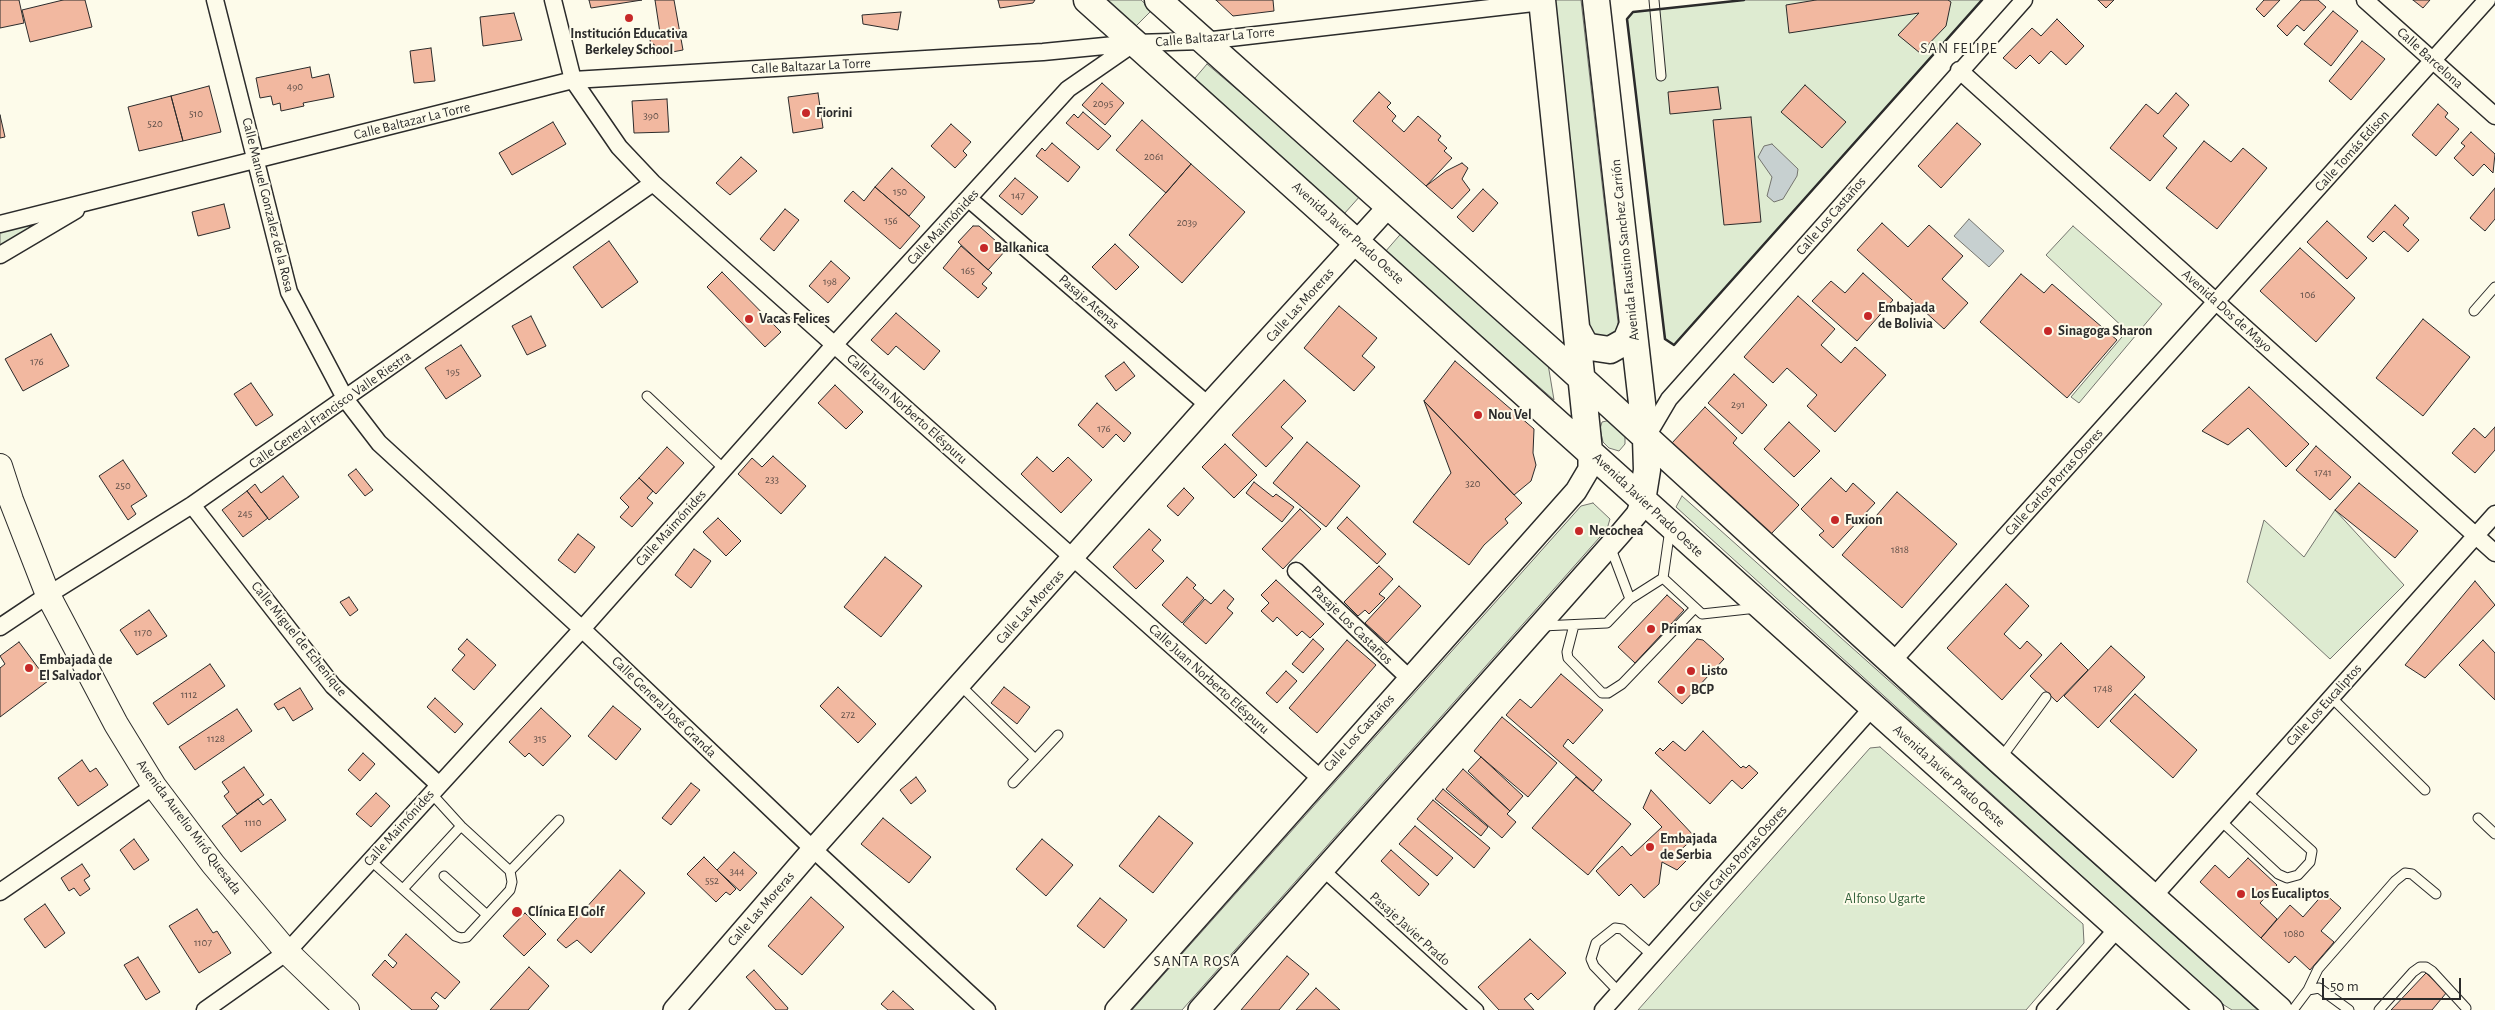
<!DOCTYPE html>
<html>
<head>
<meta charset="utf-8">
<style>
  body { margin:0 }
  #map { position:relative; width:2495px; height:1010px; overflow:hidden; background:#fdfbea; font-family:"Alegreya Sans",sans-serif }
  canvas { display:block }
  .scale { position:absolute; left:2322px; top:978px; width:139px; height:22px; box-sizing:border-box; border:2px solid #2b2b2b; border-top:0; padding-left:6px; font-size:15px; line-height:18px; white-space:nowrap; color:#2b2b2b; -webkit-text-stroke:4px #fdfbea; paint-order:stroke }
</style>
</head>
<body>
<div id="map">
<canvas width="2495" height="1010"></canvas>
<div class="scale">50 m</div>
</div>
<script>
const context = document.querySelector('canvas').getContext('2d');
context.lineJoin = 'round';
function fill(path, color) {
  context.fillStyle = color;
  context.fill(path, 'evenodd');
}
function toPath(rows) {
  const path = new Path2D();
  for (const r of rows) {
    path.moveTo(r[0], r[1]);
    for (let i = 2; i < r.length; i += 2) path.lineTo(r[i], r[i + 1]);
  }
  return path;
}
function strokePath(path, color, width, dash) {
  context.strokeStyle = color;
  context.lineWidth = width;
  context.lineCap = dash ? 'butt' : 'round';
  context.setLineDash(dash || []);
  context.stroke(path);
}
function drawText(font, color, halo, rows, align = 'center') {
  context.font = font + ' "Alegreya Sans",sans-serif';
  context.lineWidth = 4;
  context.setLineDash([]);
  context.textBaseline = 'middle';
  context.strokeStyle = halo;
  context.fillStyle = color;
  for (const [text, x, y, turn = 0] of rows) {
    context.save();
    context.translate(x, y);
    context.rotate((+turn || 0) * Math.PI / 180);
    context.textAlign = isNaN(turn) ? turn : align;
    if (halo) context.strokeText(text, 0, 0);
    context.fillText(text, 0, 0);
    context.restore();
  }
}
const green = toPath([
  [1103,0,1141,0,1152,10,1134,28,1103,0],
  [1552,0,1581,0,1618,322,1617,335,1606,343,1588,330,1552,0],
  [1744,0,1982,0,1674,345,1665,339,1627,19,1633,12,1744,0],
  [1207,64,1361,195,1344,214,1190,84,1207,64],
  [75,207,0,250,0,226,75,207],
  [2073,226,2162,304,2079,403,2071,397,2127,331,2046,255,2073,226],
  [1405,229,1548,364,1554,400,1385,252,1405,229],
  [1611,420,1620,427,1625,437,1625,444,1619,451,1609,448,1603,442,1600,429,1602,422,1611,420],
  [1682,496,2258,1010,2232,1010,2224,1005,1676,507,1682,496],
  [1593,503,1610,519,1607,529,1182,1010,1132,1010,1581,506,1593,503],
  [2335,510,2404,585,2330,659,2247,582,2264,520,2304,557,2335,510],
  [1880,747,2083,924,2084,943,2026,1010,1638,1010,1870,748,1880,747]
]);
fill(green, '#deebd1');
strokePath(green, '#74746e', 1);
const water = toPath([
  [1772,144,1798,169,1797,176,1783,199,1774,202,1767,196,1772,177,1758,157,1764,146,1772,144],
  [1969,219,2004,251,1989,267,1954,236,1969,219]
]);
fill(water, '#c7d0d0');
strokePath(water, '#74746e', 1);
const building = toPath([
  [0,0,19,0,24,23,0,28,0,0],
  [63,0,85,0,92,27,30,42,22,10,63,0],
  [589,0,642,0,591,8,589,0],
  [655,0,674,0,683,50,656,55,654,44,651,45,649,35,660,33,655,0],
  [998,0,1035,0,1033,3,1000,8,998,0],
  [1216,0,1273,0,1274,11,1233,16,1216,0],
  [1816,0,1948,0,1951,2,1946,26,1920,53,1898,35,1919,13,1789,33,1786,5,1816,0],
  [2098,0,2114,0,2106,8,2098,0],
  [2264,0,2280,0,2264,17,2256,9,2264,0],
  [2301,0,2318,0,2326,7,2304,31,2297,25,2287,36,2277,26,2301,0],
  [2413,0,2430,0,2423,8,2413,0],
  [2333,11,2358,31,2331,66,2304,44,2333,11],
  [901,12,898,30,863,24,862,15,901,12],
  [514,13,522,40,483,46,480,17,514,13],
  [2057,19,2084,46,2066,65,2051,51,2039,64,2030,55,2016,69,2003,58,2032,28,2041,36,2057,19],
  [2362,41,2385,59,2351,100,2329,81,2362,41],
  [431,48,435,81,414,83,410,51,431,48],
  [310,67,312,78,329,74,334,97,303,103,304,106,281,111,280,103,273,105,271,96,260,98,256,78,310,67],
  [1102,83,1124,103,1105,125,1082,105,1102,83],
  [1805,85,1846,122,1822,148,1781,112,1805,85],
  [209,86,221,132,183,141,171,96,209,86],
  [1718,87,1721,109,1670,114,1668,92,1718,87],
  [1379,92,1391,103,1387,107,1396,116,1392,121,1404,132,1418,116,1441,136,1438,140,1447,148,1444,151,1452,158,1426,186,1353,121,1379,92],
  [818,93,823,128,793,133,788,97,818,93],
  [2176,93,2189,105,2163,136,2177,148,2150,181,2110,148,2146,104,2158,114,2176,93],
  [171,96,183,141,139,151,128,107,171,96],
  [667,99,669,132,634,133,632,101,667,99],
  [2438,104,2448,113,2445,117,2459,129,2436,156,2412,135,2438,104],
  [1083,112,1111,136,1098,150,1066,123,1074,114,1078,118,1083,112],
  [0,115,5,137,0,138,0,115],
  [1751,117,1761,222,1724,225,1713,120,1751,117],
  [1142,120,1191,164,1166,193,1116,150,1142,120],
  [553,122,566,144,512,175,499,153,553,122],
  [1957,123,1981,144,1941,188,1918,166,1957,123],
  [951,124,971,142,963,151,967,155,955,168,931,146,951,124],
  [2471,132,2495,154,2493,173,2484,164,2473,176,2454,158,2465,146,2461,143,2471,132],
  [2204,141,2231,162,2243,148,2267,168,2217,229,2166,188,2204,141],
  [1052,143,1080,167,1068,182,1036,156,1042,148,1045,151,1052,143],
  [741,157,757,171,730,195,716,183,741,157],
  [1462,163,1468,168,1462,179,1470,190,1452,209,1426,186,1446,171,1462,163],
  [1191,164,1245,212,1182,283,1129,235,1191,164],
  [892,168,925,197,909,216,875,187,892,168],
  [1015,178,1038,197,1022,215,999,196,1015,178],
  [875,187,920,226,900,249,844,201,853,191,864,201,875,187],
  [2495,188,2495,219,2485,231,2470,218,2495,188],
  [1483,189,1498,203,1473,232,1457,217,1483,189],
  [224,204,230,228,198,236,192,212,224,204],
  [2395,205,2409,218,2403,225,2419,240,2408,252,2384,231,2373,242,2367,237,2395,205],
  [785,209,799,220,774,251,760,239,785,209],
  [2327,221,2367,258,2347,279,2307,242,2327,221],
  [1882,223,1908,247,1929,225,1963,256,1942,279,1968,303,1944,329,1857,250,1882,223],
  [973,226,979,226,1006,250,988,270,958,242,973,226],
  [609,241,638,282,602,308,573,267,609,241],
  [1115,244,1139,267,1116,290,1092,267,1115,244],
  [961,246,992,273,982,284,987,288,978,298,943,268,961,246],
  [2300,248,2355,298,2316,342,2260,291,2300,248],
  [831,261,850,278,828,303,809,286,831,261],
  [722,272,781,332,765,347,707,287,722,272],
  [1863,273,1893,300,1857,341,1812,301,1831,281,1845,293,1863,273],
  [2021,274,2044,293,2052,284,2117,340,2067,398,1980,322,2021,274],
  [1798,296,1835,329,1821,345,1841,363,1855,347,1886,375,1835,432,1807,406,1817,395,1787,368,1773,383,1744,357,1798,296],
  [1339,306,1377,338,1362,356,1375,367,1354,391,1304,348,1339,306],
  [896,313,940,351,924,370,896,346,888,355,871,340,896,313],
  [531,316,546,346,527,355,512,326,531,316],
  [2423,319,2470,357,2423,416,2376,378,2423,319],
  [51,334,69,366,23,391,5,359,51,334],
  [461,345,481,376,446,399,425,368,461,345],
  [1455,361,1534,429,1533,453,1536,465,1531,481,1514,495,1424,401,1455,361],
  [1124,362,1135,376,1116,391,1105,376,1124,362],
  [1734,374,1767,405,1742,434,1708,403,1734,374],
  [1284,380,1306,401,1281,427,1293,438,1266,467,1232,435,1284,380],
  [251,383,273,415,256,426,234,394,251,383],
  [835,385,863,412,846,429,818,403,835,385],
  [2249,387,2309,444,2286,467,2248,428,2228,445,2202,431,2249,387],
  [1424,401,1522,503,1505,519,1508,523,1484,545,1469,565,1413,522,1451,473,1424,401],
  [1097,403,1131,433,1124,442,1116,434,1103,448,1078,425,1097,403],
  [1705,407,1737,438,1733,443,1799,505,1770,535,1672,443,1705,407],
  [1789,422,1820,451,1794,477,1764,449,1789,422],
  [2495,427,2495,450,2475,473,2452,453,2474,428,2485,438,2495,427],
  [1307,442,1360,486,1326,527,1273,483,1307,442],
  [1225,444,1257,475,1234,498,1202,467,1225,444],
  [2316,446,2351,477,2330,500,2296,470,2316,446],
  [667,447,684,463,656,494,639,478,667,447],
  [773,456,806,486,781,514,738,474,752,458,762,467,773,456],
  [1037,457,1053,472,1068,457,1092,480,1061,513,1021,474,1037,457],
  [123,460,147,496,131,506,136,514,128,520,99,476,123,460],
  [356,469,373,490,365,496,348,475,356,469],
  [283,476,299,497,269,520,247,491,255,484,261,493,283,476],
  [639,478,653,491,647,498,653,503,632,527,620,517,629,507,620,498,639,478],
  [1831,478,1846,492,1853,483,1875,503,1833,548,1819,535,1824,531,1801,509,1831,478],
  [1254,482,1273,497,1276,494,1294,507,1282,522,1246,493,1254,482],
  [2359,483,2418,531,2395,558,2335,510,2359,483],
  [1184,488,1194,498,1178,516,1167,506,1184,488],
  [247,491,268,518,243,537,222,510,247,491],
  [1897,492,1957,544,1902,608,1842,555,1897,492],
  [1300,509,1321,529,1283,569,1262,549,1300,509],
  [1347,517,1386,554,1377,564,1337,528,1347,517],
  [718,518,741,541,726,556,703,532,718,518],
  [1149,529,1161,540,1152,550,1164,561,1136,589,1113,567,1149,529],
  [578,534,595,547,575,573,558,560,578,534],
  [694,549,711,561,691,588,675,575,694,549],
  [885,557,922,586,881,637,844,607,885,557],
  [1379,566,1393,579,1379,594,1385,598,1369,614,1365,610,1358,616,1344,602,1379,566],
  [1187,577,1196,585,1193,588,1204,598,1182,623,1162,605,1187,577],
  [1276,580,1324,624,1310,638,1302,631,1297,636,1277,617,1273,622,1261,611,1269,603,1261,595,1276,580],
  [2475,581,2495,605,2425,678,2405,665,2475,581],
  [2006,584,2029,606,2004,634,2020,649,2027,641,2042,655,2002,700,1947,648,2006,584],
  [1399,586,1421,606,1387,643,1365,623,1399,586],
  [1224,590,1234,599,1227,608,1233,613,1206,644,1183,624,1205,599,1211,604,1224,590],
  [1667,595,1684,610,1635,663,1618,647,1667,595],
  [349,597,358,610,350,616,340,602,349,597],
  [149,610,167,636,137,655,120,630,149,610],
  [467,639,496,665,474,690,452,670,465,655,458,649,467,639],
  [1313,639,1324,649,1303,673,1292,664,1313,639],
  [1697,639,1703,640,1724,659,1682,704,1658,682,1697,639],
  [1347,640,1376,665,1317,733,1289,708,1347,640],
  [2483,640,2495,653,2495,700,2459,665,2483,640],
  [19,642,48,681,0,717,0,668,5,664,0,656,19,642],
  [2061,643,2088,670,2057,702,2030,676,2061,643],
  [2111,646,2145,677,2098,728,2064,696,2111,646],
  [210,664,225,686,168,725,153,703,210,664],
  [1286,671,1297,681,1277,703,1266,693,1286,671],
  [1561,674,1603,710,1573,744,1568,739,1563,746,1602,780,1593,791,1506,715,1520,699,1531,708,1561,674],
  [838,687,876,724,858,743,820,706,838,687],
  [1004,687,1030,707,1017,724,991,703,1004,687],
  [300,688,313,709,293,721,284,707,278,710,274,704,300,688],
  [2135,694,2197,750,2173,778,2110,721,2135,694],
  [435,698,463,724,455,733,427,707,435,698],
  [613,706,641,729,616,760,588,736,613,706],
  [541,708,571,736,543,766,529,753,525,757,509,742,541,708],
  [237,709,252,731,195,770,179,747,237,709],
  [1502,717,1557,763,1528,797,1474,751,1502,717],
  [1703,731,1741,768,1743,766,1746,768,1749,765,1758,773,1742,789,1732,780,1710,804,1655,753,1660,748,1663,751,1673,741,1685,751,1703,731],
  [363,753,375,764,360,781,348,770,363,753],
  [1481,757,1523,796,1510,811,1468,771,1481,757],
  [82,760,90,772,96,768,108,785,78,806,58,778,82,760],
  [244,767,264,795,237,814,224,796,229,792,222,782,244,767],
  [1463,769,1510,811,1507,814,1516,822,1502,838,1446,789,1463,769],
  [916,777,926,791,911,804,900,790,916,777],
  [1576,777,1631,824,1588,875,1532,828,1576,777],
  [691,783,700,790,671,825,662,818,691,783],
  [1443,789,1488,827,1481,836,1435,799,1443,789],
  [1651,790,1695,837,1676,854,1690,857,1677,870,1662,862,1659,884,1644,898,1631,884,1619,896,1596,871,1622,846,1631,856,1662,827,1643,808,1651,790],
  [376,793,390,806,371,827,356,814,376,793],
  [258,799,263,805,271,799,286,820,241,852,222,826,258,799],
  [1433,800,1490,848,1474,868,1417,819,1433,800],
  [1159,816,1193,843,1153,893,1119,866,1159,816],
  [883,818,931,857,909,883,861,844,883,818],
  [1415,826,1453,858,1437,876,1399,844,1415,826],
  [134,839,149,860,134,870,120,850,134,839],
  [1042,839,1073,865,1046,896,1016,869,1042,839],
  [1391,850,1429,884,1419,896,1381,861,1391,850],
  [734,852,757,873,740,891,717,870,734,852],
  [704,857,736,889,730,895,726,892,716,902,687,874,704,857],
  [2248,858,2277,885,2260,903,2277,919,2261,938,2200,882,2215,865,2229,878,2248,858],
  [82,864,90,876,84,880,90,889,80,896,74,888,69,891,61,878,82,864],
  [620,870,645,893,591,953,577,940,566,948,557,940,620,870],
  [2324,893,2341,908,2321,931,2334,942,2310,970,2295,956,2289,963,2261,938,2290,905,2303,917,2324,893],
  [811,897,844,927,802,975,768,946,811,897],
  [1100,898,1127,920,1104,948,1077,926,1100,898],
  [45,904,65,933,45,948,24,919,45,904],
  [197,909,213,933,217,931,231,953,199,973,169,926,197,909],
  [525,913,546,934,524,956,503,936,525,913],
  [406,934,460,982,445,999,436,992,431,998,439,1006,436,1010,412,1010,372,975,385,960,393,968,397,963,388,955,406,934],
  [1530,939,1566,973,1538,1000,1531,993,1524,999,1534,1010,1499,1010,1478,987,1530,939],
  [1287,956,1309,974,1279,1010,1241,1010,1287,956],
  [138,957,160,992,146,1000,124,965,138,957],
  [529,967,549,986,528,1010,490,1010,529,967],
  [754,970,788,1008,787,1010,776,1010,746,977,754,970],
  [2426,973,2447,992,2432,1010,2391,1010,2426,973],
  [1316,988,1340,1010,1296,1010,1316,988],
  [893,991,914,1010,888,1010,881,1004,893,991]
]);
fill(building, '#f2b8a0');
strokePath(building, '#2b2b2b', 1);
const service = toPath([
  [1654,0,1661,76],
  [2474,311,2495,287],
  [647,396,724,469],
  [1670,529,1663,578,1702,614,1757,608],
  [1630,599,1663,578],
  [1574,625,1567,652,1568,658,1602,693,1608,693,1622,684,1695,608],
  [1542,626,1607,623,1630,599,1610,546],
  [960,685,1035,759],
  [2331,697,2425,790],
  [2001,758,2046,697],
  [1013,783,1058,735],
  [2478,818,2495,834],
  [2221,821,2278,874,2287,878,2298,875,2310,862,2312,851,2247,792],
  [370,860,455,936,461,938,467,937,510,890,512,882,510,871,461,826,431,793],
  [510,871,559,820],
  [444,876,487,915],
  [403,889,461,826],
  [2308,990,2318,969,2395,881,2405,873,2412,874,2436,894],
  [1619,992,1594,966,1591,959,1596,943,1615,928,1622,929,1652,955],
  [2293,1010,2308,990,2319,988,2349,1010],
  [2379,1010,2413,972,2420,967,2426,967,2432,971,2466,1008]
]);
const pedestrian = toPath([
  [1323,870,1477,1010]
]);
const minor = toPath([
  [215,0,289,292,346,400,379,443,582,629,813,849,987,1010],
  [553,0,573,80,619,147,653,183,1320,778],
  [2365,0,2495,116],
  [1959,70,2495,553],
  [969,199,1208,405],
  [0,224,573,80,1043,52,1135,43,1204,41,1542,2],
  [0,255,76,210],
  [1646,438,1669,399,2024,0],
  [192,505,333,686,438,784],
  [1296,571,1409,678],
  [0,627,48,595,192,505,653,183],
  [1892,662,2487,0],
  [0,892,154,786],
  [2153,897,2495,514],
  [205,1010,287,952,582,629,835,344,1068,89,1133,44],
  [1603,1010,1872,708],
  [2045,1010,2118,928]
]);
const tertiary = toPath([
  [674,1010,813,849,1208,405,1389,206],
  [1116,1010,1576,491,1589,469,1589,451],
  [1199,1010,1621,533,1637,514,1642,501]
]);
const secondary = toPath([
  [0,466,11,500,48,595,116,724,154,786,213,864,287,952,347,1010]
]);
const primary = toPath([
  [1087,0,2210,1010],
  [1158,0,1559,358,1999,760,2279,1010],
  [1542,0,1589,451],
  [1596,0,1646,438,1647,470,1642,501],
  [1577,330,1584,343,1590,347,1610,350,1626,341,1633,324]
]);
strokePath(service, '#2b2b2b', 11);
strokePath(pedestrian, '#2b2b2b', 15);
strokePath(minor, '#2b2b2b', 19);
strokePath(tertiary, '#2b2b2b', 24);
strokePath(secondary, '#2b2b2b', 26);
strokePath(primary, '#2b2b2b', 29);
strokePath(service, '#fdfbea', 9);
strokePath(pedestrian, '#fdfbea', 12);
strokePath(minor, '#fdfbea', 16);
strokePath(tertiary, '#fdfbea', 21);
strokePath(secondary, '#fdfbea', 24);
strokePath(primary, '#fdfbea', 26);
strokePath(toPath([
  [1744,0,1633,12,1627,19,1665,339,1674,345,1982,0]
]), '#2b2b2b', 2.5);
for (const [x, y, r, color] of [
  [629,18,5,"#c62828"],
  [806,113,5,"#c62828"],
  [984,248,5,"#c62828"],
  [1868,316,5,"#c62828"],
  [749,319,5,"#c62828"],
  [2048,331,5,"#c62828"],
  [1478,415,5,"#c62828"],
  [1835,520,5,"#c62828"],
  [1579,531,5,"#c62828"],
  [1651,629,5,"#c62828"],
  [29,668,5,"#c62828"],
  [1691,671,5,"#c62828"],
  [1681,690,5,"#c62828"],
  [1650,847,5,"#c62828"],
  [2241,894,5,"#c62828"],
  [517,912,6,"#c62828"]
]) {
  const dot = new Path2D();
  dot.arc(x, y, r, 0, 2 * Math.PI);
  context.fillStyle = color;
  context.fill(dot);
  strokePath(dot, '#fdfbea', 2);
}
drawText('11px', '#5d4e48', null, [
  ["490",295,87],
  ["2095",1103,104],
  ["510",196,114],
  ["390",651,116],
  ["520",155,124],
  ["2061",1154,157],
  ["150",900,192],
  ["147",1018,196],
  ["156",891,221],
  ["2039",1187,223],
  ["165",968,271],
  ["198",830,282],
  ["106",2308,295],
  ["176",37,362],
  ["195",453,372],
  ["291",1738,405],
  ["176",1104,429],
  ["1741",2323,473],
  ["233",772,480],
  ["320",1473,484],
  ["250",123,486],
  ["245",245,514],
  ["1818",1900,550],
  ["1170",143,633],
  ["1748",2103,689],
  ["1112",189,695],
  ["272",848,715],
  ["1128",216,739],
  ["315",540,739],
  ["1110",253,823],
  ["344",737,872],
  ["552",712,881],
  ["1080",2294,934],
  ["1107",203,943]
]);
drawText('bold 14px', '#2b2b2b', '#fdfbea', [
  ["Institución Educativa",629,34,"center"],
  ["Berkeley School",629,50,"center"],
  ["Fiorini",816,113],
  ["Balkanica",994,248],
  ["Embajada",1878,308],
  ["de Bolivia",1878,324],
  ["Vacas Felices",759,319],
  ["Sinagoga Sharon",2058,331],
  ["Nou Vel",1488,415],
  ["Fuxion",1845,520],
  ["Necochea",1589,531],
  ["Primax",1661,629],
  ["Embajada de",39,660],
  ["El Salvador",39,676],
  ["Listo",1701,671],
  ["BCP",1691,690],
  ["Embajada",1660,839],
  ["de Serbia",1660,855],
  ["Los Eucaliptos",2251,894],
  ["Clínica El Golf",528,912]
], 'left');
drawText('14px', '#2b2b2b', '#fdfbea', [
  ["Calle Baltazar La Torre",1215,37,-5],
  ["Calle Barcelona",2430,58,42],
  ["Calle Baltazar La Torre",811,66,-3],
  ["Calle Baltazar La Torre",412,121,-14],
  ["Calle Tomás Edison",2352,151,-48],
  ["Calle Manuel Gonzalez de la Rosa",268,205,76],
  ["Calle Los Castaños",1831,216,-49],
  ["Calle Maimónides",943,227,-47],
  ["Avenida Javier Prado Oeste",1348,233,42],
  ["Avenida Faustino Sanchez Carrión",1625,250,-96],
  ["Pasaje Atenas",1089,302,41],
  ["Calle Las Moreras",1300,305,-48],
  ["Avenida Dos de Mayo",2227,311,42],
  ["Calle Juan Norberto Eléspuru",907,409,42],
  ["Calle General Francisco Valle Riestra",330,410,-35],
  ["Calle Carlos Porras Osores",2054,482,-48],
  ["Avenida Javier Prado Oeste",1648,505,43],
  ["Calle Maimónides",671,528,-48],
  ["Calle Las Moreras",1030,607,-48],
  ["Pasaje Los Castaños",1352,625,44],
  ["Calle Miguel de Echenique",299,639,51],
  ["Calle Juan Norberto Eléspuru",1209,679,42],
  ["Calle Los Eucaliptos",2324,705,-48],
  ["Calle General José Granda",664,707,44],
  ["Calle Los Castaños",1359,733,-48],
  ["Avenida Javier Prado Oeste",1949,776,42],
  ["Avenida Aurelio Miró Quesada",189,827,53],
  ["Calle Maimónides",399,828,-48],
  ["Calle Carlos Porras Osores",1738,859,-48],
  ["Calle Las Moreras",761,909,-49],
  ["Pasaje Javier Prado",1410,929,42]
]);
drawText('14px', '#34623c', '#fdfbea', [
  ["Alfonso Ugarte",1885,899]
]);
context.letterSpacing = '1px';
drawText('15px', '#2b2b2b', '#fdfbea', [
  ["SAN FELIPE",1959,48],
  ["SANTA ROSA",1197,961]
]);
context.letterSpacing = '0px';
</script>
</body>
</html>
